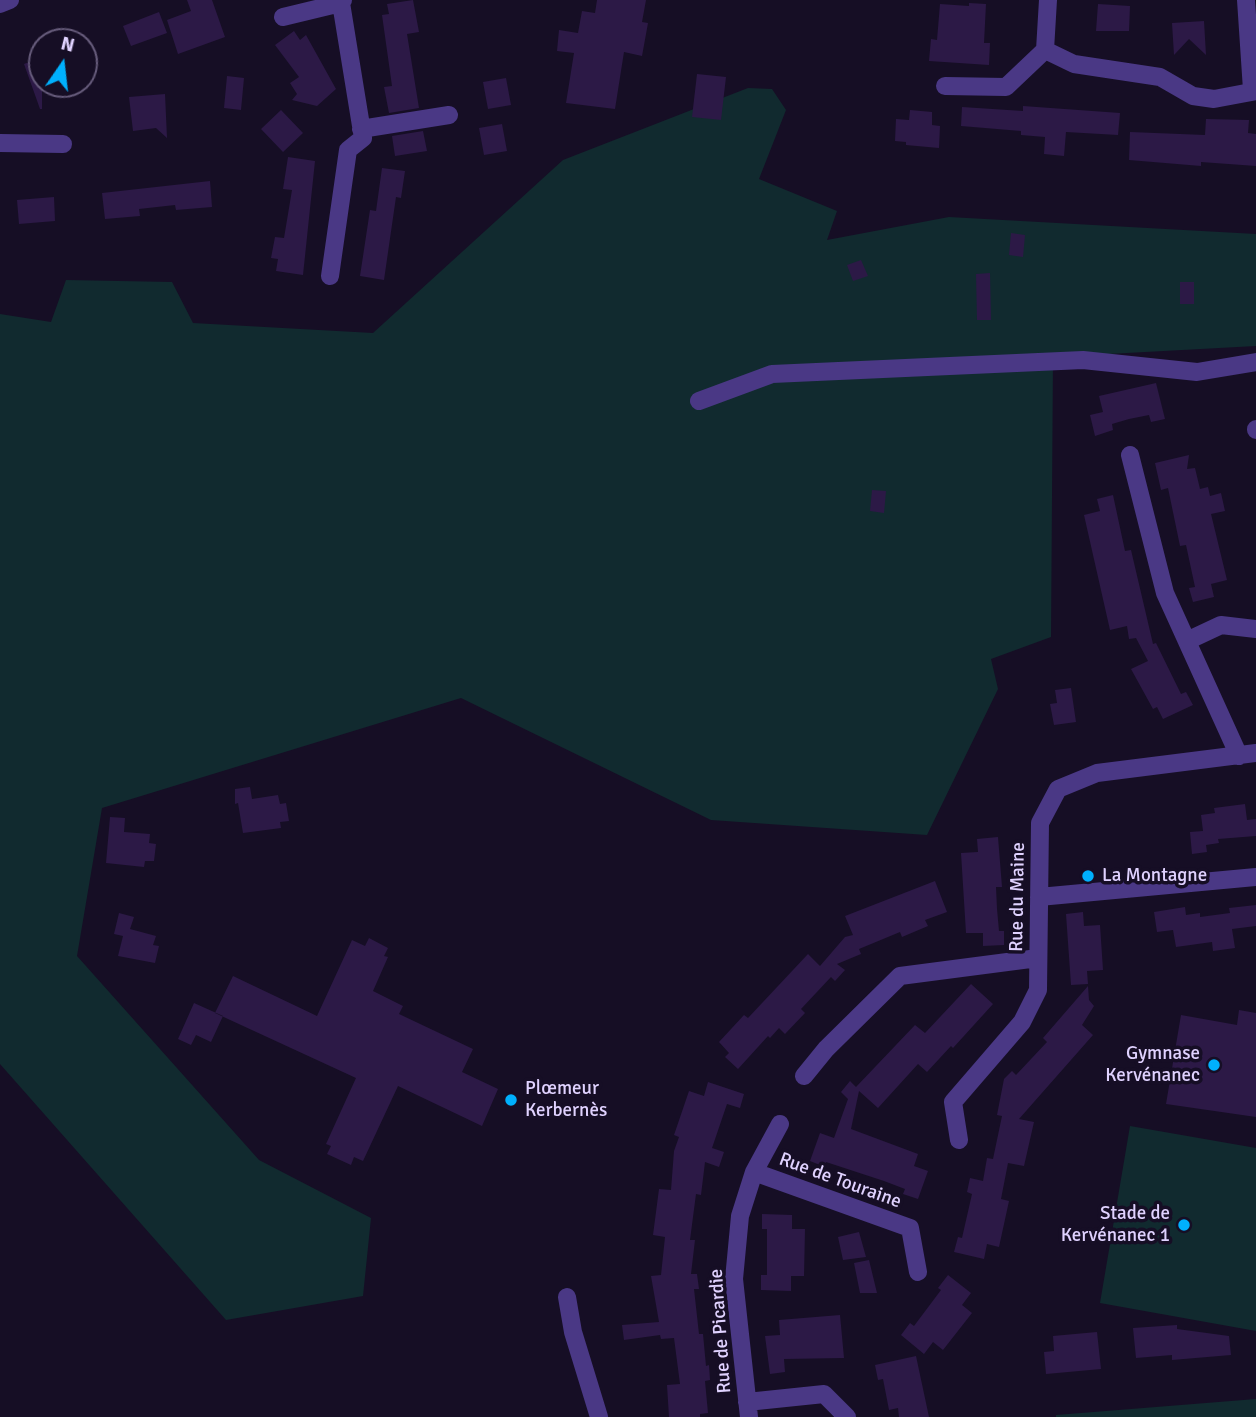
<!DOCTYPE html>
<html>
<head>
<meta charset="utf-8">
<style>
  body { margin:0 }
  #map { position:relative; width:1256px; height:1417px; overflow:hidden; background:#160e25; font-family:Signika,sans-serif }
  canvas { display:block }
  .north { position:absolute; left:28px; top:28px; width:70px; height:70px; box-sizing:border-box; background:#160e25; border:2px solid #675c7c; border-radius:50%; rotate:14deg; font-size:19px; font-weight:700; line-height:28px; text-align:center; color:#e0d2ff }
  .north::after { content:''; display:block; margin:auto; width:24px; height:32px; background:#00b0fd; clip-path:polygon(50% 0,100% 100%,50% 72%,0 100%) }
</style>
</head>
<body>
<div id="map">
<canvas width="1256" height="1417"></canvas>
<div class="north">N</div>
</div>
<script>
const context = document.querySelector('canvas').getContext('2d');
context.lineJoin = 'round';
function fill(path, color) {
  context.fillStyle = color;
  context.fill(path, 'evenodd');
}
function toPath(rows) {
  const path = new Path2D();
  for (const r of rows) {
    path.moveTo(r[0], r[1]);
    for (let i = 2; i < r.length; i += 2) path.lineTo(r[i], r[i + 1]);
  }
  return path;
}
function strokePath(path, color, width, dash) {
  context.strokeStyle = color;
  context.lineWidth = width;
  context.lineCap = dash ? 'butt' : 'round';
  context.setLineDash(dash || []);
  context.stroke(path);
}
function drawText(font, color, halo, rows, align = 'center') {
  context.font = font + ' Signika,sans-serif';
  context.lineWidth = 7;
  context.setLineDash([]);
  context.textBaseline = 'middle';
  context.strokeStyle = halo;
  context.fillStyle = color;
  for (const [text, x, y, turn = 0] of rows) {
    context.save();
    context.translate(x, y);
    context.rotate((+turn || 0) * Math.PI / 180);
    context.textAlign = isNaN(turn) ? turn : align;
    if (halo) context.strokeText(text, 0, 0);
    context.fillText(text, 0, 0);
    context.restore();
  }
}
fill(toPath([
  [748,88,772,89,786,110,759,179,837,211,827,240,949,217,1256,234,1256,346,1053,357,1051,637,991,659,998,689,927,835,711,820,461,698,102,808,77,956,259,1160,371,1218,363,1296,226,1320,0,1064,0,314,51,322,66,280,172,282,193,323,373,333,563,160],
  [1130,1126,1256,1148,1256,1331,1100,1303],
  [1256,1399,1256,1417,1056,1417,1056,1415]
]), '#112a2f');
fill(toPath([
  [187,0,212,0,225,37,178,54,167,20,191,11],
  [413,0,419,32,407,34,419,108,389,113,384,87,392,86,382,15,389,14,387,4],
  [597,0,646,0,642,22,648,23,642,56,624,52,615,109,566,103,574,53,557,51,559,30,578,33,582,11,595,13],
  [969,3,986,4,984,43,990,43,989,65,929,61,931,39,937,40,940,4,969,6],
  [1098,4,1130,6,1129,31,1096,31],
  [159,12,167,33,131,46,123,26],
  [1204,21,1206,55,1189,39,1174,55,1172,23],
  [294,31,300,40,306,35,336,89,317,106,292,100,297,94,290,83,299,77,275,45],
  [42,57,42,109,40,109,24,64],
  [697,74,726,77,721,120,692,117],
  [227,76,244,78,241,110,224,108],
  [506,78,511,105,488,109,483,82],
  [165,94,167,138,156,128,133,131,129,97],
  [1023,106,1120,113,1118,135,1066,132,1064,156,1044,154,1045,137,1021,135,1021,131,961,126,962,107,1023,111],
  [281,110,303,133,283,152,261,129],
  [910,110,932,112,932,125,940,126,939,148,906,145,906,142,895,141,896,119,909,120],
  [1206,119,1249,120,1248,133,1256,134,1256,166,1201,162,1201,166,1129,160,1130,132,1205,135],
  [502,124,507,151,484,155,479,128],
  [423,131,427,151,395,156,392,136],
  [288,157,315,161,303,275,276,271,278,259,271,258,275,237,284,238,292,190,283,189],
  [382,168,405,171,401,198,396,197,384,280,360,276,370,210,376,211],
  [210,181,212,207,176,210,175,205,139,209,140,216,105,219,102,193],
  [54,197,55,221,19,224,17,200],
  [1011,233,1025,235,1023,257,1009,255],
  [861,260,868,276,853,281,847,265],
  [990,273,991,320,977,320,976,274],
  [1180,282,1194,282,1194,304,1180,304],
  [1156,383,1165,419,1151,422,1149,415,1129,419,1112,424,1113,430,1095,436,1090,415,1103,412,1099,396],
  [1189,455,1187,469,1195,468,1200,489,1208,487,1210,496,1221,493,1225,511,1211,514,1227,580,1211,584,1214,597,1193,602,1189,588,1195,587,1186,545,1180,546,1168,488,1161,490,1155,463],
  [872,490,886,491,884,513,870,511],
  [1113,495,1125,551,1131,550,1153,644,1156,643,1181,694,1186,692,1193,705,1163,719,1157,707,1153,709,1131,669,1148,661,1136,638,1129,639,1127,626,1110,630,1091,546,1084,515,1100,511,1097,499],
  [1071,688,1076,722,1054,725,1050,704,1057,703,1055,690],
  [250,787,252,799,278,795,280,804,286,803,289,821,280,822,281,828,243,833,238,803,235,804,235,789],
  [1245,804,1247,820,1256,819,1256,836,1218,839,1219,843,1206,845,1207,852,1192,854,1190,832,1203,831,1201,815,1215,813,1214,808],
  [110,817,125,818,124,832,150,834,149,843,156,844,154,861,145,861,144,867,106,863],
  [998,837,1002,887,996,887,997,909,999,931,1004,931,1004,945,983,946,983,933,966,933,961,853,978,852,977,839],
  [935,881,947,912,925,920,928,926,902,937,900,932,859,949,861,954,837,964,845,970,835,981,831,977,801,1009,805,1013,785,1034,779,1028,770,1038,768,1036,738,1069,725,1057,729,1053,719,1042,744,1015,748,1018,808,954,820,966,845,937,853,935,845,916],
  [1256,905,1256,926,1232,929,1235,948,1213,951,1212,942,1176,947,1173,930,1157,932,1154,912,1185,907,1186,915,1200,913,1200,917,1230,913,1229,908],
  [1083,912,1084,926,1100,925,1103,970,1087,971,1088,984,1071,985,1066,914],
  [119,913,134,917,130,929,156,936,153,945,159,946,155,963,118,956,123,936,114,934],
  [369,938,388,948,384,956,388,957,373,991,403,1006,399,1014,473,1049,462,1072,498,1089,482,1126,398,1086,363,1161,354,1157,351,1165,327,1154,331,1146,326,1144,356,1078,215,1013,233,976,317,1016,352,940,365,946],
  [971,984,993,1004,953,1048,951,1046,927,1072,918,1064,878,1108,859,1091,851,1129,918,1154,914,1166,928,1171,918,1199,903,1194,905,1189,884,1181,826,1162,825,1167,810,1161,820,1133,834,1138,848,1099,841,1092,850,1081,856,1087,915,1025,925,1033],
  [1088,986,1089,1000,1094,1006,1082,1025,1093,1035,1019,1119,1034,1122,1024,1166,1008,1163,1001,1199,1009,1201,999,1247,987,1244,984,1259,954,1252,958,1237,962,1238,972,1194,967,1192,970,1178,983,1181,987,1158,993,1159,1002,1116,997,1115,1004,1079,1012,1071,1016,1075,1047,1042,1043,1038],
  [194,1003,223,1016,211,1042,196,1035,191,1045,178,1039],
  [1239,1010,1256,1013,1256,1117,1166,1104,1181,1015,1237,1025],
  [708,1082,744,1094,740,1108,727,1104,712,1148,724,1152,719,1167,705,1162,701,1195,696,1194,690,1240,695,1240,691,1274,697,1274,699,1289,694,1289,699,1334,703,1334,706,1366,709,1365,710,1380,705,1381,708,1413,700,1414,700,1417,669,1417,667,1385,680,1384,674,1338,661,1339,660,1335,624,1340,622,1325,659,1322,651,1276,661,1275,665,1237,653,1235,659,1189,671,1190,674,1151,679,1137,674,1135,689,1091,704,1096],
  [762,1214,792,1215,792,1229,805,1229,804,1276,791,1276,791,1291,761,1290,761,1275,767,1275,767,1229,762,1229],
  [859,1232,866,1257,843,1260,838,1237],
  [869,1260,877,1293,860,1293,854,1263],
  [948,1275,971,1293,962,1305,972,1313,943,1350,933,1342,924,1354,901,1335,910,1323,914,1326,941,1290,938,1288],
  [840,1315,844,1358,784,1359,785,1372,770,1374,765,1336,780,1335,779,1320],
  [1177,1325,1177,1329,1229,1336,1231,1355,1172,1360,1172,1355,1136,1358,1133,1328],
  [1097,1332,1101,1369,1046,1374,1044,1352,1054,1351,1053,1336],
  [916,1356,929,1417,899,1417,898,1408,889,1410,883,1379,878,1380,875,1365]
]), '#2c1946');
strokePath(toPath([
  [1246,0,1252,90],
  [0,4,10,0],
  [283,17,341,3],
  [1045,50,1048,0],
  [945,86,1006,87,1045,50,1074,64,1160,77,1193,96,1214,99,1256,91],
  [361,129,449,115],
  [0,143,63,144],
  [330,276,348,150,363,138,341,3,343,0],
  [699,401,772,374,1083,360,1197,372,1256,362],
  [1256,429,1256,430],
  [1130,455,1165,593,1239,756],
  [1189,640,1221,625,1256,629],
  [1039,897,1256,877],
  [804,1076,826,1049,900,976,1038,958],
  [959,1140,953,1102,1022,1022,1038,990,1040,823,1058,789,1097,773,1256,753],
  [754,1172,910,1228,918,1272],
  [567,1297,573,1332,599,1417],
  [747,1402,824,1394,847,1417],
  [749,1417,734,1279,740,1216,754,1172,780,1124]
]), '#4a3885', 18);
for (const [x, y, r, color] of [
  [1088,876,7,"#00b0fd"],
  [1214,1065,7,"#00b0fd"],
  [511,1100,7,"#00b0fd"],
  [1184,1225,7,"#00b0fd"]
]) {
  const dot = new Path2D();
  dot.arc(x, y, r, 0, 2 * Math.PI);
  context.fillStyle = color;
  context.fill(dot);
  strokePath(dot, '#160e25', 2.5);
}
drawText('19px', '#e0d2ff', '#160e25', [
  ["La Montagne",1102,876],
  ["Gymnase",1200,1054,"right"],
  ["Kervénanec",1200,1076,"right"],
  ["Plœmeur",525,1089],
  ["Kerbernès",525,1111],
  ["Stade de",1170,1214,"right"],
  ["Kervénanec 1",1170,1236,"right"]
], 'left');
drawText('19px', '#e0d2ff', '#160e25', [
  ["Rue du Maine",1018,897,-89],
  ["Rue de Touraine",840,1181,20],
  ["Rue de Picardie",721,1331,-94]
]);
</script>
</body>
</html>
